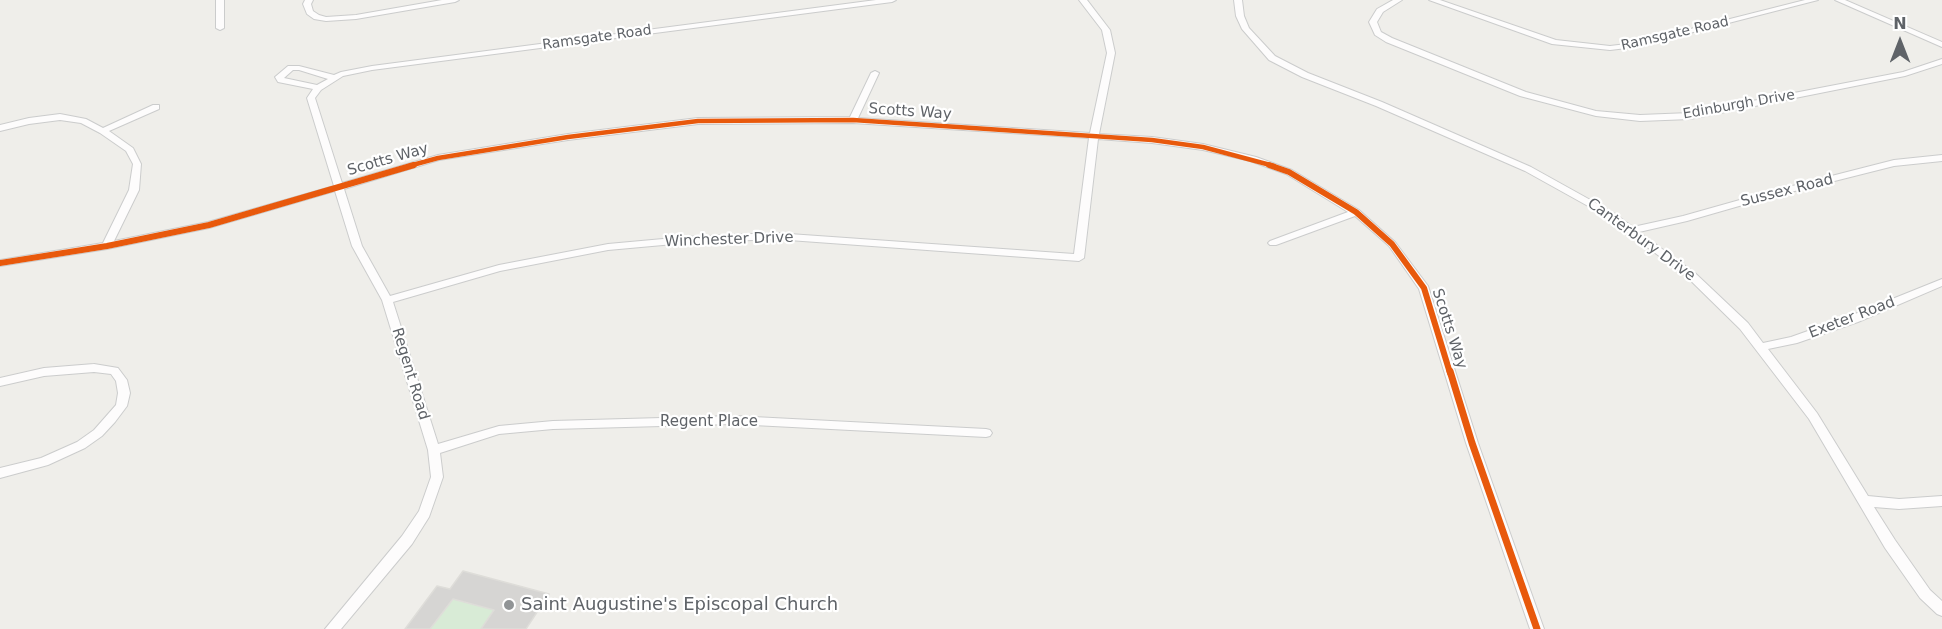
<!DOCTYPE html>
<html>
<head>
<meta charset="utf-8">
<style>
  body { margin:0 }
  #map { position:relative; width:1942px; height:629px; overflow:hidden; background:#efeeea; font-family:"DejaVu Sans",sans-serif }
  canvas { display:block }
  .north { position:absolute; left:1870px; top:12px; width:60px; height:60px; -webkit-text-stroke:4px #fff; paint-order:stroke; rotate:0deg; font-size:16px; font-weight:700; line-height:24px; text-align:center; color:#5f6368 }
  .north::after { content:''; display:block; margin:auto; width:21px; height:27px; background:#5f6368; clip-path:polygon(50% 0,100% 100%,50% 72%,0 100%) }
</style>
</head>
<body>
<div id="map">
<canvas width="1942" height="629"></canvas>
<div class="north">N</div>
</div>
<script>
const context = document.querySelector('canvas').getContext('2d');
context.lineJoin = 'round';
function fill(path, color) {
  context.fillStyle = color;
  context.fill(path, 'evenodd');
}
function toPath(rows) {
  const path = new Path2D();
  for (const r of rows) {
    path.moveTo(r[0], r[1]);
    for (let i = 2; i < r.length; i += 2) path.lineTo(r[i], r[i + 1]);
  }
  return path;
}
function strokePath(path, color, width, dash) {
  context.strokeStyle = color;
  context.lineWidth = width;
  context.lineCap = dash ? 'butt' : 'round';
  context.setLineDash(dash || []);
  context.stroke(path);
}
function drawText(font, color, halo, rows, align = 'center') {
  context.font = font + ' "DejaVu Sans",sans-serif';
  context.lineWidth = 4.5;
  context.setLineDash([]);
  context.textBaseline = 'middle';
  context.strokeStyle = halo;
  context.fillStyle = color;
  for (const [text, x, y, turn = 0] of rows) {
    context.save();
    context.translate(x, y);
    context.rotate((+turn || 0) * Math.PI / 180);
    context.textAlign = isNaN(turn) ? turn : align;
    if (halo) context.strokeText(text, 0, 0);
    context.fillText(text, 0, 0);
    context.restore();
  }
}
fill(toPath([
  [453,599,502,612,481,629,430,629]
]), '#d8ebd6');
const building = toPath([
  [463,571,549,594,526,629,481,629,494,610,453,599,430,629,405,629,437,586,450,589,463,571]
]);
fill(building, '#d6d5d3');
strokePath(building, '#deddd9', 1.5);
const street = toPath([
  [216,0,224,0,224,28,220,30,216,28,216,0],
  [305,0,313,0,311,4,313,11,319,15,326,17,356,15,442,0,459,0,455,2,356,19,326,21,314,19,307,14,303,4,305,0],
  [876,0,896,0,892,2,372,70,343,76,321,90,315,98,342,183,438,155,568,134,698,118,850,117,871,73,875,71,879,73,858,118,1090,133,1107,53,1102,30,1079,0,1087,0,1110,30,1115,53,1099,134,1152,137,1203,144,1256,157,1292,170,1359,210,1395,242,1428,286,1478,443,1544,629,1530,629,1466,443,1419,289,1389,246,1355,216,1276,245,1270,245,1268,243,1270,241,1348,212,1286,174,1250,161,1203,150,1152,143,1098,139,1084,258,1079,261,775,239,685,243,608,250,500,271,393,302,438,444,499,426,553,421,734,416,986,429,990,430,992,433,990,436,986,437,734,424,553,429,499,434,440,453,443,477,429,517,412,544,341,629,325,629,402,536,419,511,431,477,428,450,382,300,352,246,335,191,209,228,107,249,0,266,0,260,103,243,129,190,133,164,126,151,100,133,81,123,60,120,29,124,0,131,0,125,29,118,60,114,86,119,103,128,153,105,159,105,159,109,109,131,133,148,141,164,139,190,114,241,208,222,334,186,307,98,313,89,278,82,275,77,288,66,299,66,334,75,341,72,372,66,876,0],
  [293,70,299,70,328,79,317,85,284,78,293,70],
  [853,123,1089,138,1074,254,775,233,685,237,608,244,499,265,390,296,362,246,344,189,439,160,568,140,698,124,853,123],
  [1234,0,1242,0,1244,16,1249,28,1275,56,1308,73,1382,102,1531,167,1612,212,1633,227,1683,216,1761,194,1894,160,1942,155,1942,161,1894,166,1767,198,1687,221,1639,232,1695,273,1748,323,1763,343,1791,337,1850,316,1942,279,1942,286,1858,322,1797,343,1768,349,1817,413,1868,496,1899,499,1942,496,1942,506,1899,509,1874,507,1895,540,1930,590,1942,601,1942,616,1937,614,1920,598,1885,548,1809,419,1740,329,1687,277,1606,216,1525,171,1376,106,1302,77,1269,60,1242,29,1236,16,1234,0],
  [1393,0,1402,0,1383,12,1377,22,1381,32,1392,38,1526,92,1596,111,1640,115,1690,113,1903,72,1942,59,1942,64,1905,76,1690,119,1640,121,1596,116,1520,96,1386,42,1375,35,1369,22,1377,9,1393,0],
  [1429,0,1440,0,1556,40,1610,46,1635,43,1805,0,1818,0,1635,47,1610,50,1552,44,1429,0],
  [1835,0,1845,0,1942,42,1942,47,1835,0],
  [94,364,118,368,127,380,130,393,127,406,115,422,102,436,85,448,48,465,0,478,0,468,41,458,77,442,94,430,116,405,118,393,116,381,111,374,94,372,44,376,0,386,0,378,44,368,94,364]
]);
strokePath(street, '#cbcccc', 2);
fill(street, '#fdfcfc');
strokePath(toPath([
  [409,166,438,158,568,137,698,121,853,120,1152,140,1203,147,1274,166]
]), '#e8590c', 4.5);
strokePath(toPath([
  [1269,165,1289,172,1356,212,1392,244,1424,288,1450,373],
  [0,263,107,246,209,225,414,165]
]), '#e8590c', 6);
strokePath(toPath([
  [1450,371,1472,443,1537,629]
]), '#e8590c', 7);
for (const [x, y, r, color] of [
  [509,605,6,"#919496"]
]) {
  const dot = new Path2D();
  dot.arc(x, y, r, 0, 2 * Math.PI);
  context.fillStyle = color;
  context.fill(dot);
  strokePath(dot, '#fff', 2);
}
drawText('14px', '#5f6368', '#fff', [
  ["Ramsgate Road",1675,34,-13],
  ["Ramsgate Road",597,38,-8],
  ["Edinburgh Drive",1739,105,-10]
]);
drawText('15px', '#5f6368', '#fff', [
  ["Scotts Way",910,112,4],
  ["Scotts Way",388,160,-16],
  ["Sussex Road",1787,191,-14],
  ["Winchester Drive",729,240,-2],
  ["Canterbury Drive",1641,240,36],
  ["Exeter Road",1852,318,-21],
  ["Scotts Way",1449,329,72],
  ["Regent Road",410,374,73],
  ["Regent Place",709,422]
]);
drawText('18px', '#5f6368', '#fff', [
  ["Saint Augustine's Episcopal Church",521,605]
], 'left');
</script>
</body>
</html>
